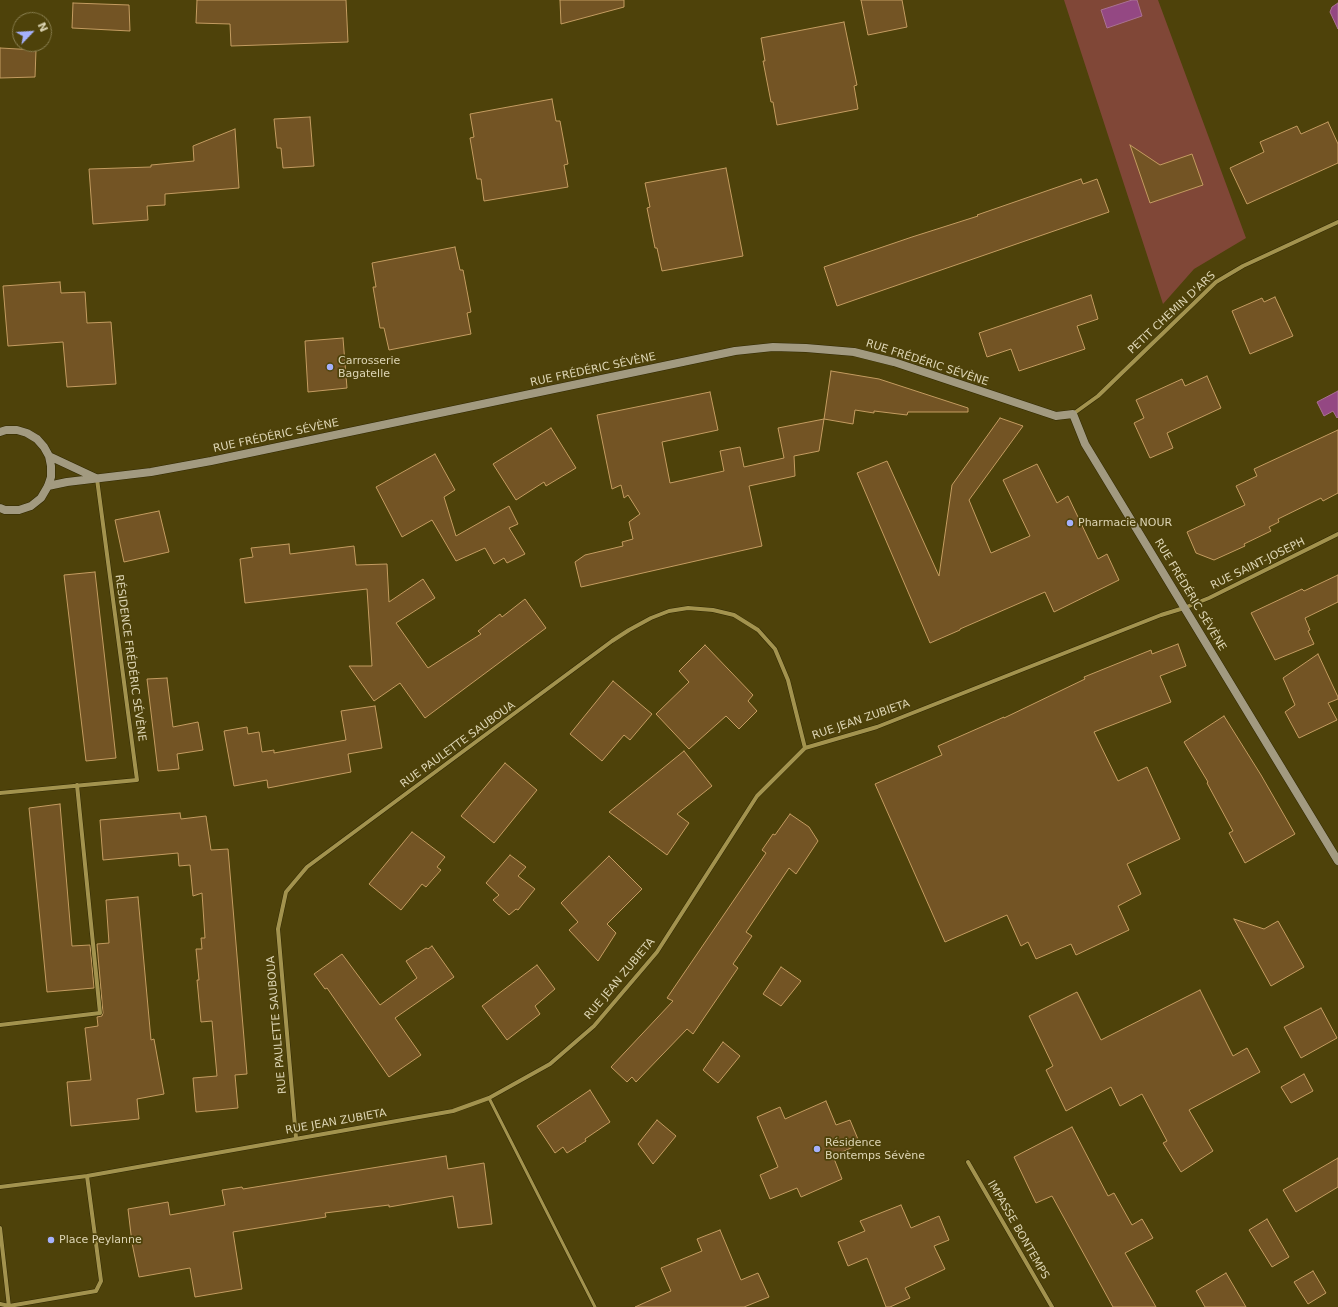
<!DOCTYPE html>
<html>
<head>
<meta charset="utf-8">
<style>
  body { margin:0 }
  #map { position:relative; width:1338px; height:1307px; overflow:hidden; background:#4e420a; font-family:"DejaVu Sans",sans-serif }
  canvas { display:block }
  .north { position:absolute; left:12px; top:12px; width:40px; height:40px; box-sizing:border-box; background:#4e420a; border:1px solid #877d4e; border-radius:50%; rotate:65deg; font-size:11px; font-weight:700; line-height:16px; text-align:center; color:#ddd5b4 }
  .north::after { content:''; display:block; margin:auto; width:14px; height:18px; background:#a5b1fc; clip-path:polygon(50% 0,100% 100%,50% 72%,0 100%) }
</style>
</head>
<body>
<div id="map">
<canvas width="1338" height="1307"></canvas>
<div class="north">N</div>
</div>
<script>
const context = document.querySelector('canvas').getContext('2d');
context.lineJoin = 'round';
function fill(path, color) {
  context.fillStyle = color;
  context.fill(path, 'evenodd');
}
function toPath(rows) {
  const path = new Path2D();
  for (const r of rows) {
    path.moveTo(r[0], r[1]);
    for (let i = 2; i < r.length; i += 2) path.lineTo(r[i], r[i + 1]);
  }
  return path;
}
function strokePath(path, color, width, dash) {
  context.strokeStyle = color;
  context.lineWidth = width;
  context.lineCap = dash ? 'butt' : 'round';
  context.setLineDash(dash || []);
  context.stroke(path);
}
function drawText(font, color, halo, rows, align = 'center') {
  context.font = font + ' "DejaVu Sans",sans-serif';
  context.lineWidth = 3.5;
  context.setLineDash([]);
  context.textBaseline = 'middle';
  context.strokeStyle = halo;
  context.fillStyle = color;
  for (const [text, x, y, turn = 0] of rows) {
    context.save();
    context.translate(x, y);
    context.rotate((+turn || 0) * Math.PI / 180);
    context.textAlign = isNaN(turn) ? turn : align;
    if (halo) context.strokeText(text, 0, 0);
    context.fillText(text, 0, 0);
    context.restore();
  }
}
fill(toPath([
  [1064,0,1158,0,1246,238,1194,269,1163,304]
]), '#804737');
const water = toPath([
  [1132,0,1137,0,1142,16,1107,28,1101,10,1132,0],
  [1338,3,1338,29,1330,12,1332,7,1338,3],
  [1338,391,1338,417,1337,418,1333,411,1324,416,1317,402,1338,391]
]);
fill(water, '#944883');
strokePath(water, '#aa7292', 1);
const building = toPath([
  [197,0,346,0,348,42,231,46,230,24,196,23,197,0],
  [560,0,624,0,624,7,561,24,560,0],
  [861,0,902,0,907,27,868,35,861,0],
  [73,3,129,5,130,31,72,28,73,3],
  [844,22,857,85,854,86,858,109,777,125,773,102,771,102,763,61,765,61,761,38,844,22],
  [0,48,36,50,35,77,0,78,0,48],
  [552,99,556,121,560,121,568,164,564,165,568,187,484,201,481,179,477,179,470,138,474,137,470,114,552,99],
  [310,117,314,166,283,168,281,148,277,148,274,119,310,117],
  [1328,122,1338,144,1338,163,1247,204,1230,168,1264,152,1260,142,1297,126,1301,134,1328,122],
  [235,129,239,188,165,194,165,205,147,206,148,220,93,224,89,169,151,167,151,165,194,161,193,146,235,129],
  [1130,145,1160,165,1192,154,1203,185,1150,203,1130,145],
  [726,168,743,256,662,271,657,248,655,248,647,208,650,207,645,183,726,168],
  [1081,179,1083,184,1097,179,1109,212,837,306,824,267,912,237,978,216,977,215,1081,179],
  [455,247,460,270,463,270,471,312,467,313,471,334,389,350,384,328,380,328,373,287,376,287,372,263,455,247],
  [60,282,61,293,85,292,87,323,111,322,116,384,67,387,63,342,8,346,3,286,60,282],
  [1091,295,1098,319,1077,326,1085,349,1019,371,1011,349,987,357,979,333,1091,295],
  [1275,297,1293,336,1250,354,1232,311,1262,298,1264,302,1275,297],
  [343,338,347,388,308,392,305,341,343,338],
  [831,371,879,379,968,408,968,412,908,412,907,415,874,411,874,413,855,410,853,424,824,419,831,371],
  [1207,376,1221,408,1167,433,1173,448,1150,458,1134,423,1144,418,1136,400,1182,379,1185,386,1207,376],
  [710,392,718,430,662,442,670,483,724,471,720,451,740,447,744,467,784,458,778,428,824,419,819,451,794,456,795,476,749,486,762,546,581,587,575,562,585,555,623,546,622,542,633,539,629,522,640,514,628,495,624,498,621,485,612,489,597,415,710,392],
  [1000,418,1023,426,969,500,991,553,1030,536,1003,480,1037,464,1057,503,1068,496,1098,559,1107,554,1119,580,1054,612,1045,592,960,629,960,630,930,643,857,473,887,461,939,576,952,485,1000,418],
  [551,428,576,468,546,486,544,482,516,500,493,464,551,428],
  [1338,430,1338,493,1323,501,1321,498,1278,519,1279,522,1269,527,1271,531,1244,544,1245,546,1214,560,1196,553,1187,532,1245,505,1236,486,1257,476,1254,469,1338,430],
  [435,454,455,490,444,497,456,536,509,506,518,524,509,528,525,554,507,563,504,558,494,564,485,548,456,561,432,520,402,537,376,487,435,454],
  [159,511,169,552,124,562,115,520,159,511],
  [289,544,290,554,354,546,356,565,387,564,389,602,423,579,435,598,396,623,428,668,481,634,478,631,500,614,502,617,525,599,546,628,425,718,400,683,374,701,349,666,372,666,367,589,245,603,240,559,253,557,251,548,289,544],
  [95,572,116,758,86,761,64,575,95,572],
  [1338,575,1338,602,1305,618,1310,630,1308,631,1314,644,1275,660,1251,613,1302,589,1304,591,1338,575],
  [1178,644,1186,666,1160,676,1171,702,1094,732,1118,781,1147,767,1180,839,1127,864,1141,894,1118,906,1129,930,1076,955,1071,944,1036,959,1028,942,1021,946,1007,915,945,942,875,784,942,755,938,746,1004,717,1004,718,1085,679,1084,677,1151,650,1152,654,1178,644],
  [705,645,753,695,748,701,757,711,739,729,726,716,689,749,656,714,689,682,679,671,705,645],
  [1318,654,1338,697,1338,699,1328,703,1337,720,1299,738,1285,712,1295,705,1283,678,1318,654],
  [167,678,173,727,198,722,203,750,177,754,179,769,158,771,147,679,167,678],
  [613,681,652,714,630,740,624,735,602,761,570,734,613,681],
  [375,706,382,748,348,754,351,772,268,788,267,780,234,786,224,731,247,727,248,734,259,732,262,752,274,750,274,753,346,740,341,711,375,706],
  [1224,716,1261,775,1295,834,1245,863,1229,833,1233,831,1207,783,1208,782,1184,742,1224,716],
  [684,751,712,786,677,814,689,823,667,855,609,812,684,751],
  [505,763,537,790,494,843,461,816,505,763],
  [60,804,72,946,90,945,94,988,47,992,29,808,60,804],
  [180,813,181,819,206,816,211,850,228,849,247,1074,235,1075,238,1108,196,1112,193,1078,217,1076,212,1021,201,1022,197,980,199,980,196,949,202,949,201,938,205,938,202,893,193,896,190,865,179,866,178,853,103,860,100,820,180,813],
  [790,814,809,827,818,841,796,874,789,868,746,932,752,936,733,964,738,968,693,1034,687,1029,636,1082,632,1077,627,1082,611,1067,673,1001,667,998,766,853,762,850,773,834,775,835,790,814],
  [412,832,445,857,437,867,441,870,426,887,422,884,401,910,369,884,412,832],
  [510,855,526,867,518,876,535,889,518,910,516,909,509,915,493,900,499,895,486,883,510,855],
  [609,856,642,889,607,924,616,933,598,961,569,930,578,922,561,903,609,856],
  [138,897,151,1040,154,1039,164,1094,137,1099,139,1119,71,1126,67,1082,91,1080,85,1028,98,1026,97,1017,102,1016,103,1013,97,944,109,943,106,900,138,897],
  [1234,919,1264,929,1278,921,1304,967,1271,986,1234,919],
  [432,946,454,977,395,1018,421,1055,389,1077,327,988,325,989,314,974,342,954,380,1005,417,978,406,961,426,948,428,949,432,946],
  [537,965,555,989,535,1006,540,1014,507,1040,482,1006,537,965],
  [781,967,801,981,781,1006,763,994,781,967],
  [1200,990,1233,1056,1247,1048,1260,1072,1189,1110,1213,1151,1181,1172,1163,1143,1167,1141,1142,1094,1120,1106,1111,1087,1066,1111,1046,1070,1053,1066,1029,1016,1077,992,1101,1040,1200,990],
  [1321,1008,1337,1038,1301,1058,1284,1027,1321,1008],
  [723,1042,740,1056,718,1083,703,1070,723,1042],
  [1304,1074,1313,1091,1291,1103,1281,1087,1304,1074],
  [590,1090,610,1122,585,1139,586,1141,567,1153,563,1147,555,1153,537,1126,590,1090],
  [826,1101,836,1125,850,1120,860,1144,833,1156,842,1179,801,1197,797,1188,770,1199,760,1175,778,1167,757,1117,780,1107,785,1119,826,1101],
  [657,1120,676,1136,653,1164,638,1144,657,1120],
  [1072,1127,1108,1196,1114,1193,1132,1225,1142,1219,1153,1238,1125,1253,1156,1307,1113,1307,1052,1196,1036,1203,1014,1157,1072,1127],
  [446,1156,448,1169,484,1163,492,1224,458,1228,453,1196,389,1207,389,1205,325,1213,326,1217,233,1232,242,1289,195,1297,190,1268,139,1277,132,1243,128,1209,168,1202,170,1215,225,1205,222,1190,242,1187,243,1189,446,1156],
  [1338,1158,1338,1187,1296,1212,1283,1190,1338,1158],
  [901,1205,911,1228,939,1216,949,1240,934,1246,945,1269,905,1288,910,1298,890,1307,886,1307,867,1258,848,1266,838,1242,865,1231,860,1221,901,1205],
  [1267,1219,1289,1257,1272,1267,1249,1230,1267,1219],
  [720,1230,741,1280,758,1273,769,1297,744,1307,635,1307,671,1291,661,1268,702,1251,697,1239,720,1230],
  [1313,1271,1326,1293,1308,1304,1294,1282,1313,1271],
  [1226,1273,1246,1307,1205,1307,1196,1291,1226,1273]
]);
fill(building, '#735424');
strokePath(building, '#c49c61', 1);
const lane = toPath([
  [489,1098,595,1307]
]);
const street = toPath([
  [1073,414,1098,396,1216,282,1243,266,1338,222],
  [0,793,137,780,97,479],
  [0,1025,100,1013,77,785],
  [296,1138,278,929,286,892,307,867,612,641,629,630,651,618,669,611,688,608,713,610,734,615,758,630,775,649,788,680,805,748],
  [968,1162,1052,1307],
  [0,1187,87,1176,453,1111,489,1098,550,1064,594,1026,657,952,757,796,805,748,877,727,1161,615,1184,608,1209,598,1338,534],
  [0,1228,9,1307],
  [0,1304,9,1306,96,1291,101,1281,87,1176]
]);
const secondary = toPath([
  [0,432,6,430,17,430,27,433,37,439,44,447,49,456,51,466,51,477,48,486,41,498,31,506,19,510,5,510,0,508],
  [49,456,96,478],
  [48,486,67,482,151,472,211,461,735,351,773,347,806,348,854,352,894,362,1056,416,1073,414,1085,444,1338,861]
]);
strokePath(lane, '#312903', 4);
strokePath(street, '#312903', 5);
strokePath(secondary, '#312903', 9);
strokePath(lane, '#a3934e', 3);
strokePath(street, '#a3934e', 4);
strokePath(secondary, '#a29a80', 8);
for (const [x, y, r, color] of [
  [330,367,4,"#a5b1fc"],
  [1070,523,4,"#a5b1fc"],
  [817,1149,4,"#a5b1fc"],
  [51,1240,4,"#a5b1fc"]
]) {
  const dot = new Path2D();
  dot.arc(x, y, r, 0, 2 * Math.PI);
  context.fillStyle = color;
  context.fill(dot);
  strokePath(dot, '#4e420a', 1.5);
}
drawText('11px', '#ddd5b4', '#4e420a', [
  ["PETIT CHEMIN D'ARS",1172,313,-43],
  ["RUE FRÉDÉRIC SÉVÈNE",927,363,18],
  ["RUE FRÉDÉRIC SÉVÈNE",593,370,-12],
  ["RUE FRÉDÉRIC SÉVÈNE",276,436,-12],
  ["RUE SAINT-JOSEPH",1258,564,-26],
  ["RUE FRÉDÉRIC SÉVÈNE",1190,595,59],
  ["RÉSIDENCE FRÉDÉRIC SÉVÈNE",130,658,82],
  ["RUE JEAN ZUBIETA",861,720,-19],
  ["RUE PAULETTE SAUBOUA",458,745,-36],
  ["RUE JEAN ZUBIETA",620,979,-50],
  ["RUE PAULETTE SAUBOUA",277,1025,-95],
  ["RUE JEAN ZUBIETA",336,1122,-10],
  ["IMPASSE BONTEMPS",1018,1230,60]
]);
drawText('11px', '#ddd5b4', '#4e420a', [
  ["Carrosserie",338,361],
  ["Bagatelle",338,374],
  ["Pharmacie NOUR",1078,523],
  ["Résidence",825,1143],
  ["Bontemps Sévène",825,1156],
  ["Place Peylanne",59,1240]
], 'left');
</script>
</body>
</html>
